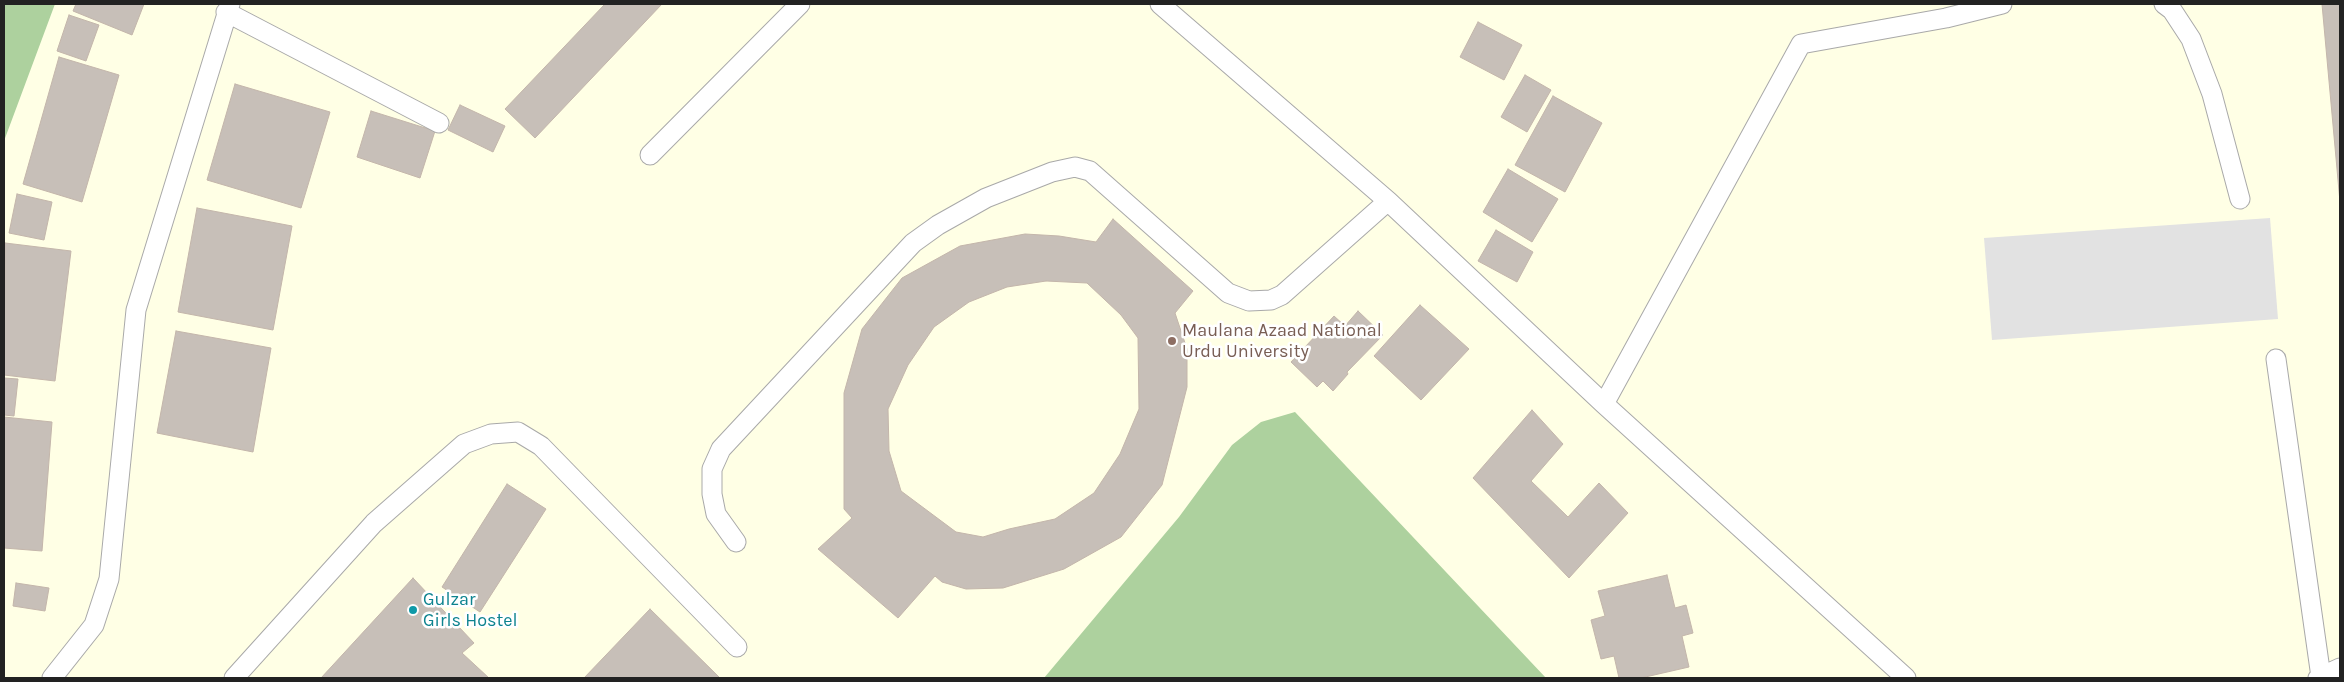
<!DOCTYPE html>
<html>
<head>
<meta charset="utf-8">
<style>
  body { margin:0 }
  #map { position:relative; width:2344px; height:682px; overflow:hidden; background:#f2efe9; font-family:Karla,sans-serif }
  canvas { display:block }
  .frame { position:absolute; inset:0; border:5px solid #222; pointer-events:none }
</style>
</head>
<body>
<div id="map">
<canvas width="2344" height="682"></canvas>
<div class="frame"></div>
</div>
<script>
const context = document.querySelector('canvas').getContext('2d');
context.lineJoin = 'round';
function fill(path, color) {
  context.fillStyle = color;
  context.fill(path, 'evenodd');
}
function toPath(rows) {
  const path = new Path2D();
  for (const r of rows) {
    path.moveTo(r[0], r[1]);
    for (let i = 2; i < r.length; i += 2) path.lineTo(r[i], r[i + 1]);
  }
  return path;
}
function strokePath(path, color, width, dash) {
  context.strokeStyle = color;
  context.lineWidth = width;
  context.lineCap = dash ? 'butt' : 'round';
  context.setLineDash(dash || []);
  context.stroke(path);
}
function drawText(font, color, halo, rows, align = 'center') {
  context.font = font + ' Karla,sans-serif';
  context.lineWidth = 5;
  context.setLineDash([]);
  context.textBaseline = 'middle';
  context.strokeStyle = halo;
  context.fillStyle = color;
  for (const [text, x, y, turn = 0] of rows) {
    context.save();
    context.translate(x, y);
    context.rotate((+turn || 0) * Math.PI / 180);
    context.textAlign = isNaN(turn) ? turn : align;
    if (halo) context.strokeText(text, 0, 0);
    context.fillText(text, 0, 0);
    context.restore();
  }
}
fill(toPath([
  [4,4,2340,4,2340,678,4,678]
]), '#ffffe5');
fill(toPath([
  [4,4,55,4,4,141],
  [1295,412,1546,678,1044,678,1179,517,1232,445,1261,422]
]), '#add19e');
fill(toPath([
  [2270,218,2278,319,1992,340,1984,238]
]), '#e2e2e2');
const building = toPath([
  [76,4,144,4,132,35,73,11,76,4],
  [605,4,662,4,535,138,505,109,605,4],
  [2322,4,2340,4,2340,202,2322,4],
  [69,15,99,25,86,61,57,51,69,15],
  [1478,22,1522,45,1504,80,1460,57,1478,22],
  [59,57,119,75,82,202,23,184,59,57],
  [1525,75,1551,90,1527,132,1501,117,1525,75],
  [235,84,330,112,301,208,207,180,235,84],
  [1553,96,1602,123,1565,192,1515,165,1553,96],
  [460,105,505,126,493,152,448,130,460,105],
  [371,111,435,131,420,178,357,157,371,111],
  [1508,169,1558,199,1532,242,1483,212,1508,169],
  [17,194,52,202,44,240,9,233,17,194],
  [197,208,292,226,273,330,178,312,197,208],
  [1113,219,1193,291,1175,313,1187,349,1187,387,1162,485,1121,537,1064,569,1003,588,966,589,942,582,935,576,898,618,818,549,852,518,844,509,844,393,862,329,902,278,960,246,1025,234,1059,236,1096,242,1113,219],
  [1046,281,1087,283,1121,315,1138,338,1139,409,1120,454,1094,493,1055,519,1009,529,983,537,956,532,901,491,889,451,888,409,908,365,934,327,969,302,1007,287,1046,281],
  [1496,230,1533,252,1517,282,1478,261,1496,230],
  [5,243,71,251,55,381,4,375,5,243],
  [1420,305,1469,349,1421,400,1374,356,1420,305],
  [1358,311,1383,335,1347,372,1348,374,1333,391,1323,381,1317,387,1291,362,1334,316,1345,326,1358,311],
  [176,331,271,348,253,452,157,433,176,331],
  [4,378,18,379,14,416,4,415,4,378],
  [1532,410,1563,444,1531,481,1568,517,1599,483,1628,513,1569,578,1473,478,1532,410],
  [4,417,52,422,42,551,4,548,4,417],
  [507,484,546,509,480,612,442,587,507,484],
  [1667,575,1675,608,1686,605,1693,633,1682,636,1689,667,1641,678,1619,678,1614,656,1601,659,1591,620,1605,616,1598,591,1667,575],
  [413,578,474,643,462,653,489,678,321,678,413,578],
  [16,583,49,588,45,611,13,606,16,583],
  [650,609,720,678,584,678,650,609]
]);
fill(building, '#c7bfb8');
strokePath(building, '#c4b6ab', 1);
const service = toPath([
  [1160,4,1388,201,1604,404,1906,678],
  [2164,4,2172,10,2191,39,2212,94,2240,199],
  [226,12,439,123],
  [650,155,800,4],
  [2276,359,2321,677],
  [1604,404,1801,44,1946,18,2002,4],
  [736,542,716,514,712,494,712,469,721,449,913,243,938,225,986,198,1052,172,1075,167,1090,171,1228,293,1249,301,1271,300,1282,295,1388,201],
  [52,678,94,625,109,579,136,310,230,4],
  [234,678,374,523,464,444,491,434,518,432,541,446,737,647],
  [2318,678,2340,668]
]);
strokePath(service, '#a9a9a9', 21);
strokePath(service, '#fff', 19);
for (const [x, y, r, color] of [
  [1172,341,5,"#8d6e63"],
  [413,610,5,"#0f9aa8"]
]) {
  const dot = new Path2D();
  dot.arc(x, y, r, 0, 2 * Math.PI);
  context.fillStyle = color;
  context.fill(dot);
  strokePath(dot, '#fff', 2);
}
drawText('18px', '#785e54', '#fff', [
  ["Maulana Azaad National",1182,331],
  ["Urdu University",1182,352]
], 'left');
drawText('18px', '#0d838f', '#fff', [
  ["Gulzar",423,600],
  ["Girls Hostel",423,621]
], 'left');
</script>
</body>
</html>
